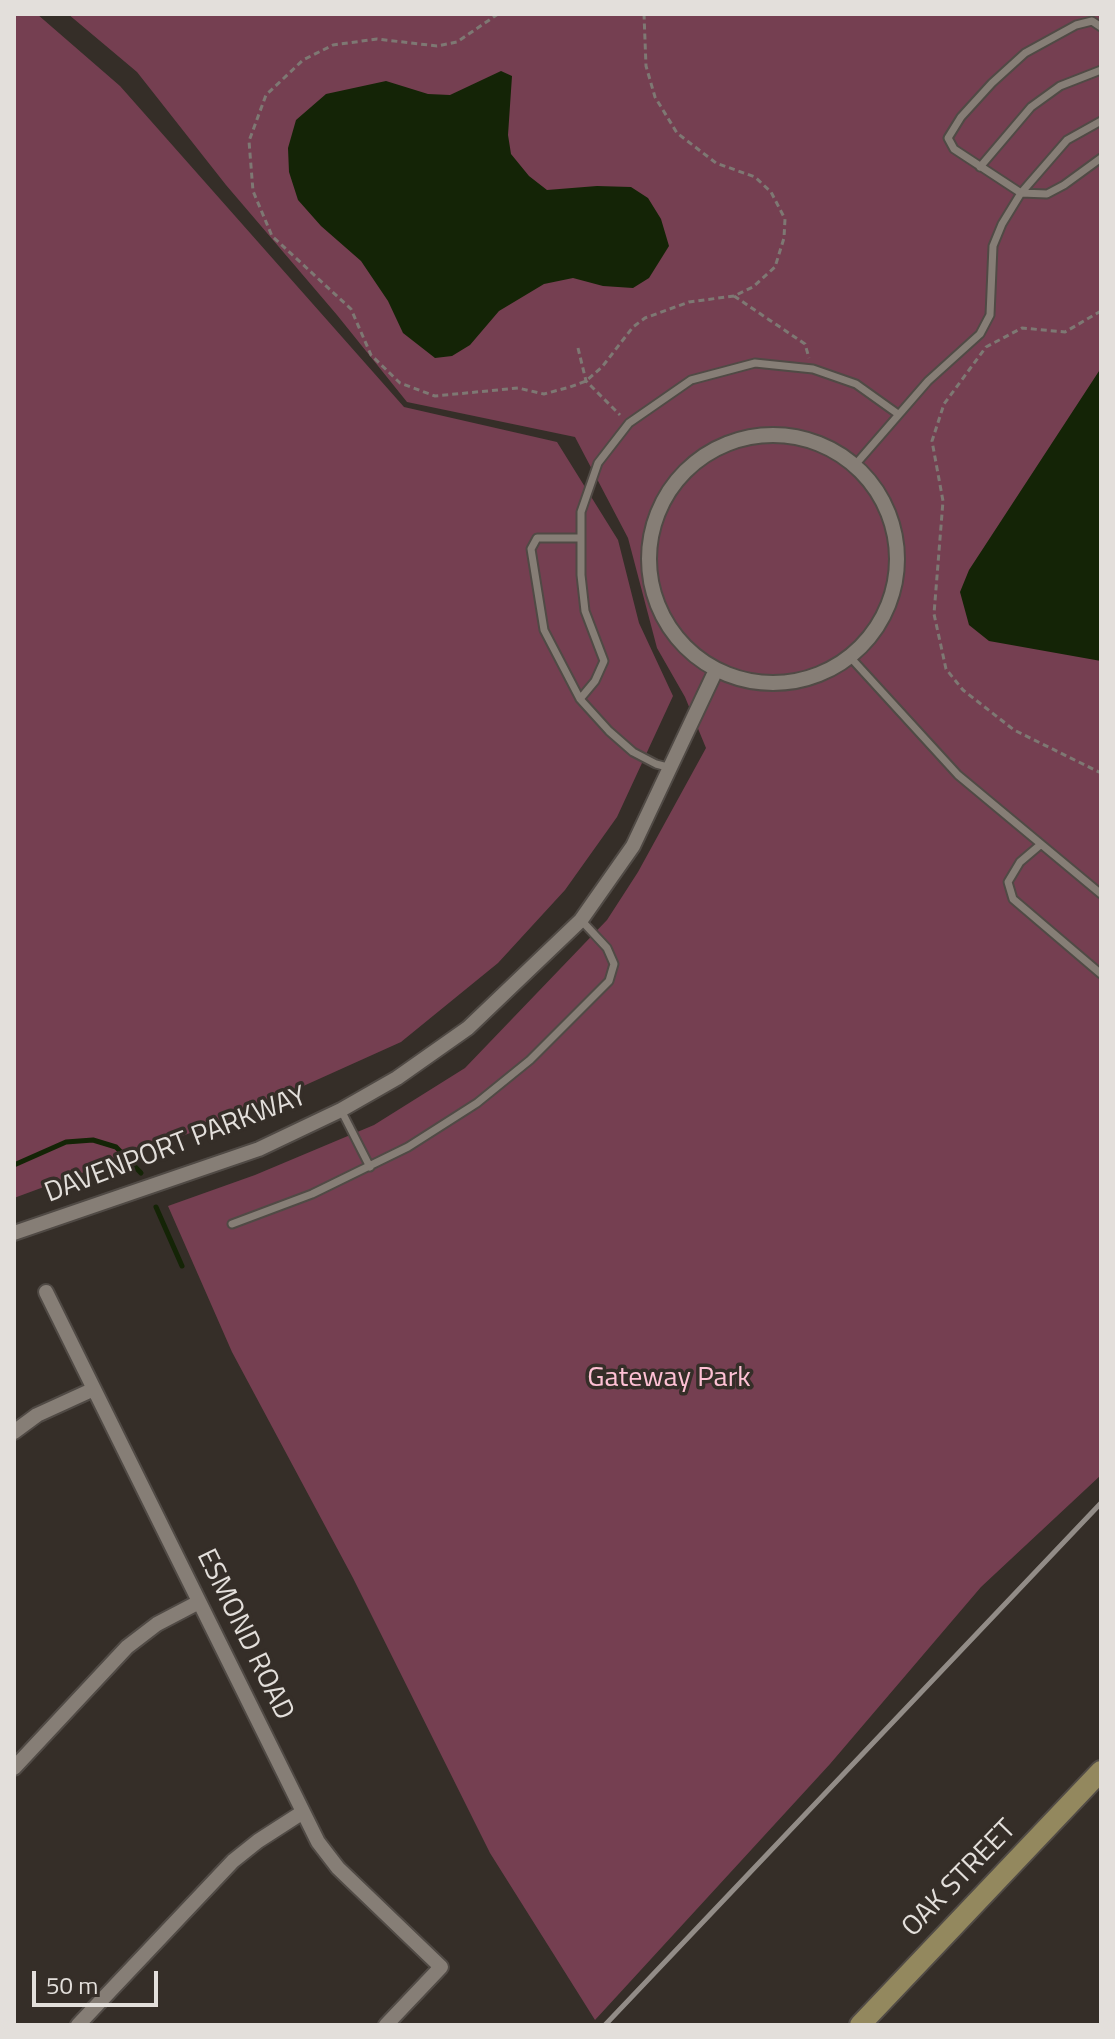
<!DOCTYPE html>
<html>
<head>
<meta charset="utf-8">
<style>
  body { margin:0 }
  #map { position:relative; width:1115px; height:2039px; overflow:hidden; background:#352e28; font-family:"Titillium Web",sans-serif }
  canvas { display:block }
  .frame { position:absolute; inset:0; border:16px solid #e3dfdb; pointer-events:none }
  .scale { position:absolute; left:32px; top:1971px; width:126px; height:36px; box-sizing:border-box; border:4px solid #e3dfdb; border-top:0; padding-left:10px; font-size:24px; line-height:28px; white-space:nowrap; color:#e3dfdb; -webkit-text-stroke:6px #352e28; paint-order:stroke }
</style>
</head>
<body>
<div id="map">
<canvas width="1115" height="2039"></canvas>
<div class="frame"></div>
<div class="scale">50 m</div>
</div>
<script>
const context = document.querySelector('canvas').getContext('2d');
context.lineJoin = 'round';
function fill(path, color) {
  context.fillStyle = color;
  context.fill(path, 'evenodd');
}
function toPath(rows) {
  const path = new Path2D();
  for (const r of rows) {
    if (r.length === 3) {
      path.moveTo(r[0] + r[2], r[1]);
      path.arc(r[0], r[1], r[2], 0, 2 * Math.PI);
      continue;
    }
    path.moveTo(r[0], r[1]);
    for (let i = 2; i < r.length; i += 2) path.lineTo(r[i], r[i + 1]);
  }
  return path;
}
function strokePath(path, color, width, dash) {
  context.strokeStyle = color;
  context.lineWidth = width;
  context.lineCap = dash ? 'butt' : 'round';
  context.setLineDash(dash || []);
  context.stroke(path);
}
function drawText(font, color, halo, rows, align = 'center') {
  context.font = font + ' "Titillium Web",sans-serif';
  context.lineWidth = 7;
  context.setLineDash([]);
  context.textBaseline = 'middle';
  context.strokeStyle = halo;
  context.fillStyle = color;
  for (const [text, x, y, turn = 0] of rows) {
    context.save();
    context.translate(x, y);
    context.rotate((+turn || 0) * Math.PI / 180);
    context.textAlign = isNaN(turn) ? turn : align;
    if (halo) context.strokeText(text, 0, 0);
    context.fillText(text, 0, 0);
    context.restore();
  }
}
fill(toPath([
  [14,14,37,14,120,86,404,407,557,442,618,540,639,623,673,696,617,817,565,890,498,963,401,1042,239,1115,14,1198],
  [68,14,1101,14,1101,1475,981,1587,830,1764,595,2020,490,1853,353,1578,232,1352,168,1206,255,1175,374,1125,465,1068,607,920,638,872,706,748,685,697,657,648,628,538,575,437,407,402,337,315,226,185,137,72]
]), '#753f51');
fill(toPath([
  [501,71,512,76,508,135,511,154,529,176,547,190,597,186,631,187,648,198,661,219,669,246,649,278,633,288,603,286,573,278,544,284,499,311,470,345,452,356,435,358,403,333,388,301,361,261,321,226,298,200,289,172,288,148,296,120,326,94,386,81,428,94,450,95],
  [1101,368,1101,661,989,641,969,625,960,592,969,570]
]), '#142406');
strokePath(toPath([
  [14,1165,66,1142,93,1140,116,1147,141,1173],
  [156,1207,182,1266]
]), '#142406', 5);
const lane = toPath([
  [1101,27,1092,21,1076,25,1025,53,992,83,961,117,948,138,954,149,1021,193,1047,194,1064,185,1101,158],
  [980,167,1031,107,1060,86,1101,70],
  [855,465,928,381,980,334,990,315,993,246,1002,224,1021,193,1067,140,1101,121],
  [851,658,958,775,1101,894],
  [580,699,544,630,531,549,537,538,581,538],
  [671,768,656,764,633,752,609,731,580,699,595,681,604,661,585,611,581,575,581,512,598,463,629,423,691,380,755,363,813,369,856,384,898,414],
  [1040,845,1020,862,1008,882,1013,899,1101,974],
  [341,1110,370,1167],
  [232,1224,312,1194,408,1147,477,1103,530,1060,609,981,614,964,607,948,581,920]
]);
const street = toPath([
  [773,559,124],
  [14,1233,259,1149,341,1110,397,1078,468,1028,581,920,633,846,716,670],
  [46,1292,318,1842,338,1868,441,1967,386,2025],
  [14,1432,37,1415,94,1389],
  [14,1768,127,1647,157,1624,199,1602],
  [78,2025,233,1861,258,1841,303,1812]
]);
const secondary = toPath([
  [860,2025,1101,1771]
]);
strokePath(lane, '#504a45', 11);
strokePath(street, '#504a45', 18);
strokePath(secondary, '#504a45', 24);
strokePath(toPath([
  [498,14,457,42,437,46,377,39,333,45,303,60,266,95,249,141,253,191,272,236,351,309,371,355,400,383,435,396,518,388,544,394,570,387,586,381,602,367,633,327,645,318,689,302,734,296,753,287,775,267,784,238,785,219,771,192,755,177,716,163,677,133,655,97,646,66,644,14],
  [734,296,805,344,809,358],
  [1101,311,1065,332,1022,328,986,347,944,404,932,441,943,501,934,614,946,669,963,690,1014,730,1101,773],
  [578,348,586,381,620,415]
]), '#7e7873', 3, [6, 4]);
strokePath(lane, '#867e76', 7);
strokePath(street, '#867e76', 14);
strokePath(secondary, '#93885e', 20);
strokePath(toPath([
  [605,2025,1101,1503]
]), '#928c87', 5);
drawText('28px', '#e3dfdb', '#352e28', [
  ["DAVENPORT PARKWAY",176,1146,-21],
  ["ESMOND ROAD",244,1635,64],
  ["OAK STREET",960,1879,-46]
]);
drawText('28px', '#fec1d4', '#352e28', [
  ["Gateway Park",669,1379]
]);
</script>
</body>
</html>
